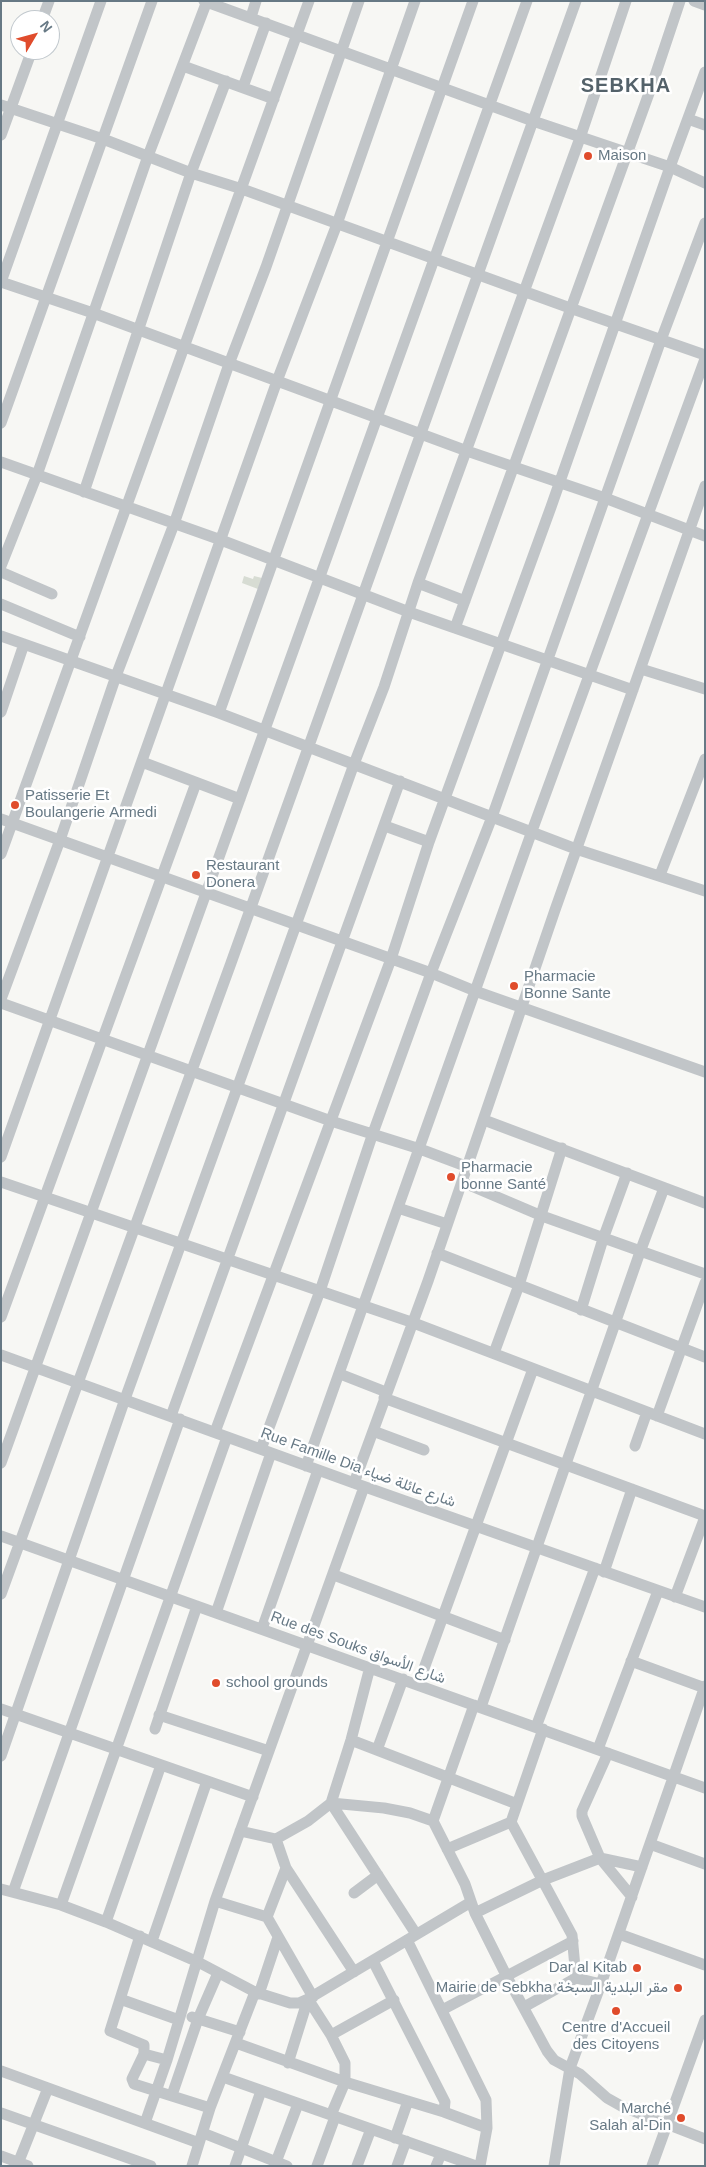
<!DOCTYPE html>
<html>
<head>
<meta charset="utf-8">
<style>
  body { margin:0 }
  #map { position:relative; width:706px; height:2167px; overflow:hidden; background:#f7f7f4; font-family:Arial,sans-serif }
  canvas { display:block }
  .frame { position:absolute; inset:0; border:2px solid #677985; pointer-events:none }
  .north { position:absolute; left:10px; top:10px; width:50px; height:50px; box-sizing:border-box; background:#fff; border:1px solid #c2c9ce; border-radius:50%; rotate:53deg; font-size:14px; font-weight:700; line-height:20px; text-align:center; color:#677985 }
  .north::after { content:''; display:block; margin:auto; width:18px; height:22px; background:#e04c2c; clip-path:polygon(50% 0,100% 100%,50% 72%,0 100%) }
</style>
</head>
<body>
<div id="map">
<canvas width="706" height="2167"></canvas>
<div class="frame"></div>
<div class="north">N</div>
</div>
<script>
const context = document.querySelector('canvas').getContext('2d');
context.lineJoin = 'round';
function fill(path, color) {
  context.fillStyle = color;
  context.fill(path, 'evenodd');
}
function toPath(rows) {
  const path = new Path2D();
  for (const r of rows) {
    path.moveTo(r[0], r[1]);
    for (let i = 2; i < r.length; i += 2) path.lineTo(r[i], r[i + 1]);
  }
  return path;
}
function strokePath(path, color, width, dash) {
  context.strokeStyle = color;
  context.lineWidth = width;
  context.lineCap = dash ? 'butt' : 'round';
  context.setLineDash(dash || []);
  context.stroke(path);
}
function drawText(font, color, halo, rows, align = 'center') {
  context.font = font + ' Arial,Vazirmatn,sans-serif';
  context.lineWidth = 5;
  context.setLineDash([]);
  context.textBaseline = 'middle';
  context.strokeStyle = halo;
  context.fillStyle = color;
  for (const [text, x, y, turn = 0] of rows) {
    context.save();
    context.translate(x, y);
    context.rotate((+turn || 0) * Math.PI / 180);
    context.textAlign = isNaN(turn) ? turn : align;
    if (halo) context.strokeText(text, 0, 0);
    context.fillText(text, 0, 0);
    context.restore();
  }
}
fill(toPath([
  [244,576,253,579,254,576,262,578,258,589,242,583]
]), '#d7dcd3');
strokePath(toPath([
  [204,1,533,121,670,167,705,183],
  [694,1,705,5],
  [251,17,256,1],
  [42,20,49,1],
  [183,66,274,99],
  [243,87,266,23],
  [1,105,103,139,191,173,242,189,570,308,705,355],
  [688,119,705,125],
  [1,135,32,50],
  [1,282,93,313,467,451,605,498,705,536],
  [1,282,101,1],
  [1,423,152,1],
  [1,462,221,540,409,612,633,690],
  [84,492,191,173,226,81],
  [1,566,37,475,148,156,207,1],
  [1,572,52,594],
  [418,583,465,601],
  [1,604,80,637],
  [455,628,652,85,680,1],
  [1,636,219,713,576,849,705,891],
  [641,669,705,689],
  [1,712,24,644],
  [219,713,473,1],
  [142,762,240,799],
  [1,819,431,973,475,991,705,1072],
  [385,826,429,842],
  [1,854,309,1],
  [660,875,705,759],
  [1,999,60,840,116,676,174,524,229,364,266,267,359,1],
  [1,1003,331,1121,420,1149,468,1167],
  [484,1120,705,1203],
  [1,1157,277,381,337,224,415,1],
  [1,1182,411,1322,705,1434],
  [462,1182,542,1216,705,1274],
  [398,1208,447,1224],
  [437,1253,705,1357],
  [581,1310,603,1239,627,1173],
  [1,1317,196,783],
  [494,1353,519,1285,562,1148],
  [1,1355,354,1483,705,1607],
  [340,1374,386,1392],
  [384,1398,705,1516],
  [171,1416,400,781],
  [657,1416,705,1283],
  [373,1431,424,1450],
  [215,1432,391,959,429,842,551,507,670,167,705,72],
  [635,1446,647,1412],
  [261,1449,320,1291,373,1133,431,973,492,817,661,340,705,223],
  [1,1463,527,1],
  [306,1466,532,831,705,359],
  [354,1483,428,1281,555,910,705,486],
  [1,1536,705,1788],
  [604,1572,632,1489],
  [334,1575,505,1640],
  [1,1594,231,963,576,1],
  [675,1597,705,1517],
  [216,1613,271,1453],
  [262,1629,318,1470],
  [631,1661,705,1688],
  [418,1685,533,1369],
  [481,1707,640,1252,664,1188],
  [1,1709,253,1797],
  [159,1715,269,1751],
  [536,1727,595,1568],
  [155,1729,197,1606],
  [543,1729,511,1822,572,1935,576,1978],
  [351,1740,517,1804],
  [598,1749,658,1591],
  [377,1750,403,1679],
  [608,1753,582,1811,582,1816,600,1858,632,1897],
  [1,1756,125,1399,354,764,384,687,418,583,580,138,626,1],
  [331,1803,384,1808,410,1813,433,1821,465,1884,475,1913,507,1977,547,2051,554,2060,580,2074,607,2098,623,2107,705,2139],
  [331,1803,416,1934],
  [433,1821,474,1705],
  [240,1831,276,1839,308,1821,331,1803,351,1740,370,1667],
  [276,1839,286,1868,354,1972],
  [650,1844,705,1864],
  [447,1849,511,1822],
  [1,1889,61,1905,106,1922,198,1962,255,1992,290,2003,299,2003,308,1999,471,1902],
  [13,1892,180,1419],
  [354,1893,378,1875],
  [215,1901,267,1917,286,1868],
  [61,1905,227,1437],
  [475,1913,543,1880,600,1858,642,1867],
  [267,1917,313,1997],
  [106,1922,161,1765],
  [619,1934,705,1965],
  [140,1936,110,2031,144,2045,144,2054,132,2079,134,2084,210,2108],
  [407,1940,486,2100,487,2128,480,2166],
  [152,1941,207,1781],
  [259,1994,278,1937],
  [120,1999,179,2020],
  [308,1999,331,2035,345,2063,345,2082,331,2115],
  [524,2007,576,1978,601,1984],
  [442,2010,573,1941],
  [192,2017,240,2032],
  [331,2035,394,2000],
  [236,2043,345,2082,444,2112,445,2102,373,1961],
  [144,2054,167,2060],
  [288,2063,308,1999],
  [1,2071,199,2143],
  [223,2077,476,2166],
  [172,2095,198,2019,218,1973],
  [444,2112,487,2128],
  [1,2113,151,2166],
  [145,2123,167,2060,215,1901,364,1487],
  [203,2133,287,2166],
  [395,2138,408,2101],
  [1,2156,28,2166],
  [276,2162,298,2104],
  [17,2166,48,2088],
  [192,2166,210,2108,255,1992],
  [235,2166,261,2091],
  [317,2166,335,2117],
  [357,2166,371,2129],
  [397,2166,406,2141],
  [436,2166,441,2154],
  [554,2166,570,2068,601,1984,705,1686],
  [652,2166,705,2020]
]), '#c1c5c8', 11);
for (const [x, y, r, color] of [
  [588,156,5,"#e04c2c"],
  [15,805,5,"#e04c2c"],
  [196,875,5,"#e04c2c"],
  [514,986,5,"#e04c2c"],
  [451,1177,5,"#e04c2c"],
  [216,1683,5,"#e04c2c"],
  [637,1968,5,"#e04c2c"],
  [678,1988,5,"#e04c2c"],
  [616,2011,5,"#e04c2c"],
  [681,2118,5,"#e04c2c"]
]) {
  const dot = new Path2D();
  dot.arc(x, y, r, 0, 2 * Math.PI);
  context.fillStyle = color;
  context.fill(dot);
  strokePath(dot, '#fff', 2);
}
drawText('15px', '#677985', '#fff', [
  ["Maison",598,156],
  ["Patisserie Et",25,796],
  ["Boulangerie Armedi",25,813],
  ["Restaurant",206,866],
  ["Donera",206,883],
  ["Pharmacie",524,977],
  ["Bonne Sante",524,994],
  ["Pharmacie",461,1168],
  ["bonne Santé",461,1185],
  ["school grounds",226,1683],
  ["Dar al Kitab",627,1968,"right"],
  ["Mairie de Sebkha مقر البلدية السبخة",668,1988,"right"],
  ["Centre d'Accueil",616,2028,"center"],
  ["des Citoyens",616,2045,"center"],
  ["Marché",671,2109,"right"],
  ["Salah al-Din",671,2126,"right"]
], 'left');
drawText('15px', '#677985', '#fff', [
  ["Rue Famille Dia شارع عائلة ضياء",358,1468,20],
  ["Rue des Souks شارع الأسواق",358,1648,20]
]);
context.letterSpacing = '1px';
drawText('bold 20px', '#54626a', '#fff', [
  ["SEBKHA",626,86]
]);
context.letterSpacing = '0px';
</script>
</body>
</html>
